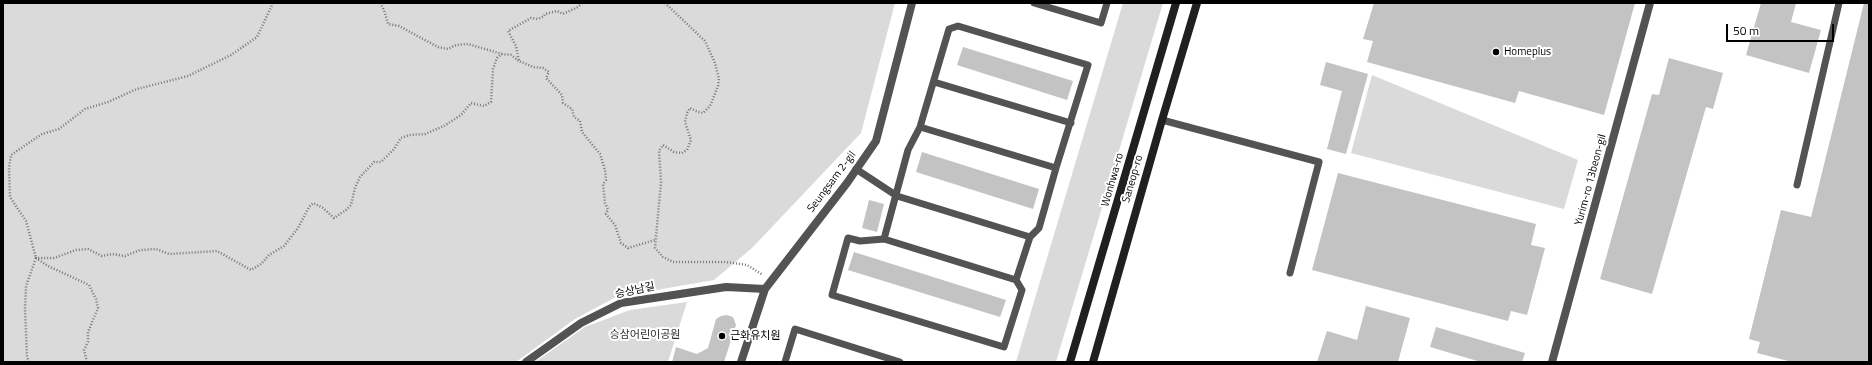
<!DOCTYPE html>
<html>
<head>
<meta charset="utf-8">
<style>
  body { margin:0 }
  #map { position:relative; width:1872px; height:365px; overflow:hidden; background:#fff; font-family:"Titillium Web",sans-serif }
  canvas { display:block }
  .frame { position:absolute; inset:0; border:4px solid #000; pointer-events:none }
  .scale { position:absolute; left:1726px; top:24px; width:108px; height:18px; box-sizing:border-box; border:2px solid #000; border-top:0; padding-left:5px; font-size:12px; line-height:14px; white-space:nowrap; color:#000; -webkit-text-stroke:3px #fff; paint-order:stroke }
</style>
</head>
<body>
<div id="map">
<canvas width="1872" height="365"></canvas>
<div class="frame"></div>
<div class="scale">50 m</div>
</div>
<script>
const context = document.querySelector('canvas').getContext('2d');
context.lineJoin = 'round';
function fill(path, color) {
  context.fillStyle = color;
  context.fill(path, 'evenodd');
}
function toPath(rows) {
  const path = new Path2D();
  for (const r of rows) {
    path.moveTo(r[0], r[1]);
    for (let i = 2; i < r.length; i += 2) path.lineTo(r[i], r[i + 1]);
  }
  return path;
}
function strokePath(path, color, width, dash) {
  context.strokeStyle = color;
  context.lineWidth = width;
  context.lineCap = dash ? 'butt' : 'round';
  context.setLineDash(dash || []);
  context.stroke(path);
}
function drawText(font, color, halo, rows, align = 'center') {
  context.font = font + ' "Titillium Web","Noto Sans KR",sans-serif';
  context.lineWidth = 4;
  context.setLineDash([]);
  context.textBaseline = 'middle';
  context.strokeStyle = halo;
  context.fillStyle = color;
  for (const [text, x, y, turn = 0] of rows) {
    context.save();
    context.translate(x, y);
    context.rotate((+turn || 0) * Math.PI / 180);
    context.textAlign = isNaN(turn) ? turn : align;
    if (halo) context.strokeText(text, 0, 0);
    context.fillText(text, 0, 0);
    context.restore();
  }
}
fill(toPath([
  [3,3,895,3,861,133,752,248,714,280,616,297,575,319,516,362,3,362],
  [1123,3,1163,3,1056,362,1016,362],
  [1372,75,1578,160,1564,209,1351,153],
  [687,302,668,362,535,362,585,327,630,310]
]), '#dadada');
fill(toPath([
  [1374,3,1635,3,1604,115,1519,91,1515,103,1367,62,1373,41,1363,39],
  [1761,3,1796,3,1791,22,1821,30,1809,73,1746,55],
  [1864,3,1869,3,1869,362,1792,362,1757,353,1760,342,1749,339,1781,210,1811,217],
  [963,47,1073,81,1067,100,957,65],
  [1669,58,1723,73,1713,109,1706,107,1652,294,1600,279,1652,94,1659,95],
  [1326,62,1368,74,1346,154,1327,149,1342,91,1320,85],
  [922,152,1039,189,1033,209,916,172],
  [1338,173,1536,224,1531,245,1545,248,1527,315,1511,311,1508,321,1312,270],
  [869,200,884,204,877,232,862,228],
  [854,252,1006,300,1000,317,848,270],
  [1366,306,1410,318,1398,362,1317,362,1327,331,1357,340],
  [727,315,733,317,736,325,724,362,672,362,676,347,697,354,708,348,716,319,721,316],
  [1436,327,1525,353,1522,362,1481,362,1430,347]
]), '#c3c3c3');
strokePath(toPath([
  [380,3,384,10,388,24,399,26,438,47,448,49,456,45,468,44,502,54],
  [582,3,578,7,563,14,557,11,545,14,544,16,538,19,531,18,508,31,516,46,519,61,533,67,543,68,549,72,546,78,562,95,563,103,572,109,574,117,580,121,582,132,600,154,605,170,606,180,603,184,605,203,608,209,606,214,615,225,621,243,628,248,655,240],
  [665,3,705,41,715,63,719,79,718,86,710,106,703,113,698,112,690,108,687,113,685,122,691,140,687,150,682,153,674,152,663,145,659,151,661,182,655,248,663,257,673,262,726,262,747,265,763,275],
  [29,362,27,357,25,308,26,286,36,258,26,221,10,197,9,168,11,155,42,134,59,129,85,109,108,102,137,89,188,76,231,55,257,37,273,3],
  [87,362,84,350,88,342,88,332,98,308,96,299,89,285,48,266,36,258,54,258,76,250,88,249,102,256,112,254,125,256,140,250,156,249,169,254,217,251,251,270,261,264,269,255,284,246,298,228,309,207,313,203,323,208,334,218,346,210,351,205,355,188,360,177,374,162,381,162,394,149,401,138,409,135,425,134,444,126,461,115,471,103,484,106,491,102,493,69,497,58,502,54,511,55,519,61]
]), '#757575', 2.5, [1, 2]);
strokePath(toPath([
  [1034,3,1101,23,1107,3],
  [934,82,1071,123],
  [1162,120,1319,162,1290,273],
  [920,127,1056,168,1039,228,1030,237],
  [856,169,897,196,1030,237,1016,280],
  [1797,185,1839,3],
  [884,239,860,241,848,238,832,295,1004,347,1022,290,1016,280,884,239,908,150,920,127,949,29,958,26,1088,65,1056,168],
  [785,362,795,329,900,362]
]), '#535353', 7);
strokePath(toPath([
  [526,362,581,323,621,303,726,287,765,289],
  [741,362,765,289,847,183,876,141,912,3],
  [1552,362,1650,3]
]), '#535353', 8);
strokePath(toPath([
  [1070,362,1176,3],
  [1093,362,1162,120,1197,3]
]), '#202020', 8);
for (const [x, y, r, color] of [
  [1496,52,4,"#000"],
  [722,336,4,"#000"]
]) {
  const dot = new Path2D();
  dot.arc(x, y, r, 0, 2 * Math.PI);
  context.fillStyle = color;
  context.fill(dot);
  strokePath(dot, '#fff', 1.5);
}
drawText('11px', '#000', '#fff', [
  ["Homeplus",1504,52],
  ["근화유치원",730,336]
], 'left');
drawText('11px', '#000', '#fff', [
  ["Saneop-ro",1133,179,-74],
  ["Wonhwa-ro",1113,180,-74],
  ["Yurim-ro 13beon-gil",1591,180,-75],
  ["Seungsam 2-gil",832,182,-53],
  ["승상남길",635,291,-12]
]);
drawText('11px', '#313131', '#fff', [
  ["승삼어린이공원",645,335]
]);
</script>
</body>
</html>
